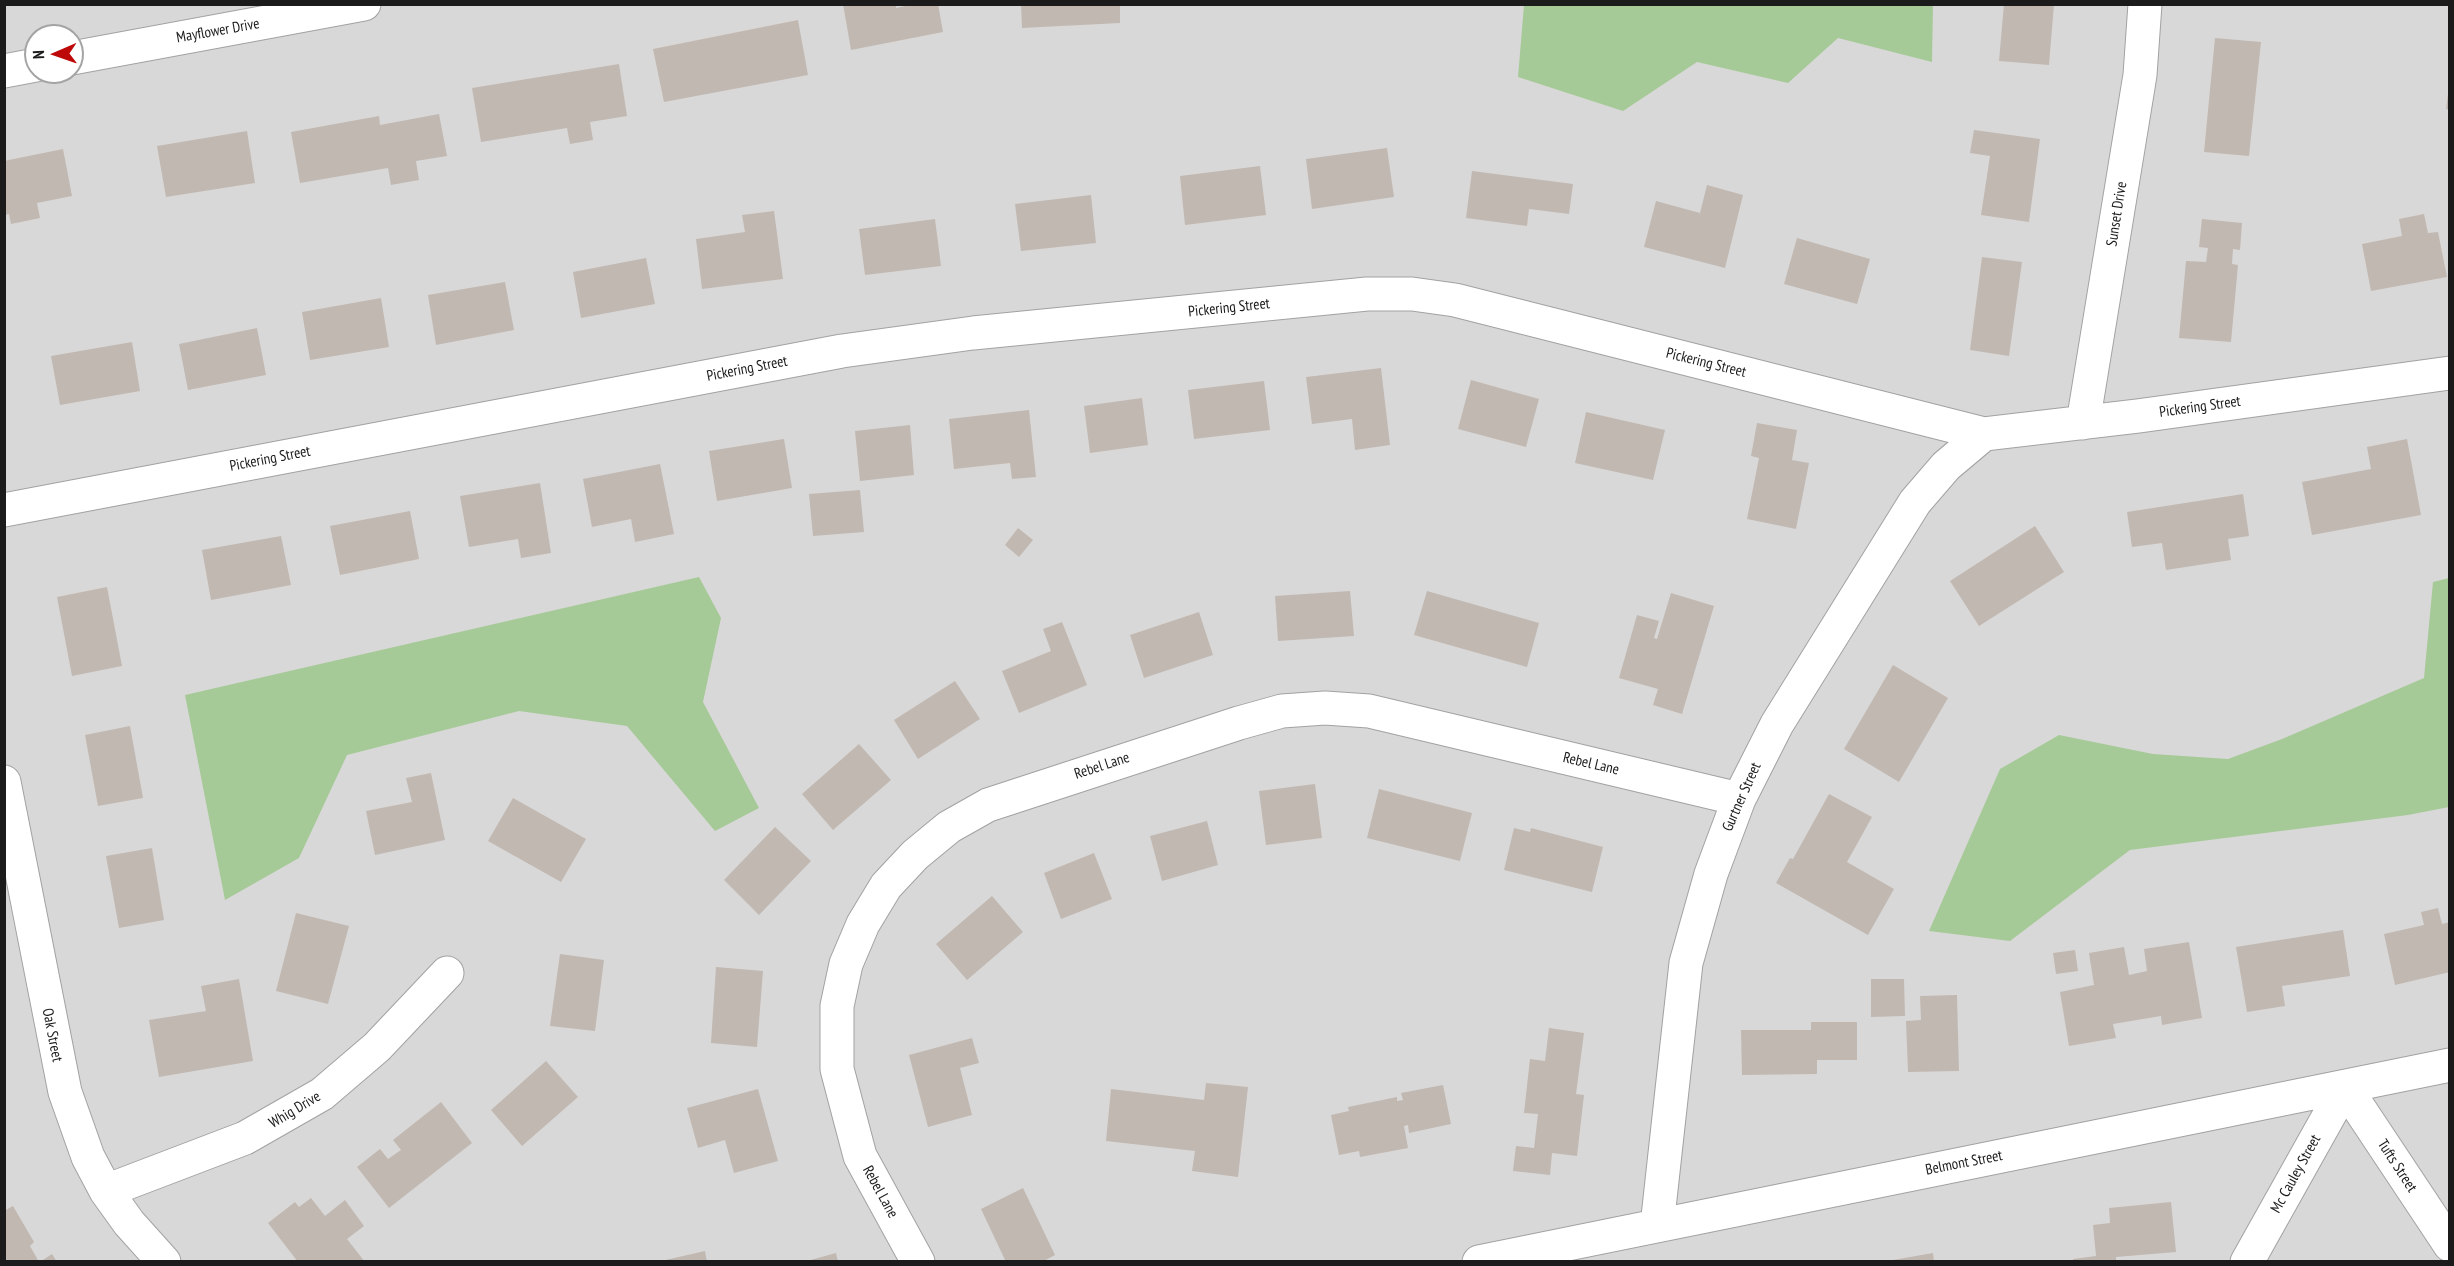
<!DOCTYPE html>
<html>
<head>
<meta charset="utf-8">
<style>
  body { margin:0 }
  #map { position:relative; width:2454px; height:1266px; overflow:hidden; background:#ece9e1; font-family:"PT Sans Narrow",sans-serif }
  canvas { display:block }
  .frame { position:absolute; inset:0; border:6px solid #1b1b1b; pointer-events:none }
  .north { position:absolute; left:24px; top:24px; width:60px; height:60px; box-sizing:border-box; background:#fff; border:2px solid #a4a4a4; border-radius:50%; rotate:268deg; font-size:16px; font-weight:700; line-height:24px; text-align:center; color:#1b1b1b }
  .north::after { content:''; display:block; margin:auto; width:21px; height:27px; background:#be0909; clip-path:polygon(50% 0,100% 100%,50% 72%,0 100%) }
</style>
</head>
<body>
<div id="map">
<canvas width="2454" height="1266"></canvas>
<div class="frame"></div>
<div class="north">N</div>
</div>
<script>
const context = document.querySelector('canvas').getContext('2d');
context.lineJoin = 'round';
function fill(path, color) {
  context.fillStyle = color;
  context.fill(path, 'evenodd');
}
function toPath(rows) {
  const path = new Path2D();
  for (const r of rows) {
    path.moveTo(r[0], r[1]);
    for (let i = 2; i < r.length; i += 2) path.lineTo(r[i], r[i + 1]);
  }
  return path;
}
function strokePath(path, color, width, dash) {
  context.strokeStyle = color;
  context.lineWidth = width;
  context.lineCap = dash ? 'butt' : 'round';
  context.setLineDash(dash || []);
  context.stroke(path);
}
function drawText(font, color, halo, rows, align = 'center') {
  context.font = font + ' "PT Sans Narrow",sans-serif';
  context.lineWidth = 5;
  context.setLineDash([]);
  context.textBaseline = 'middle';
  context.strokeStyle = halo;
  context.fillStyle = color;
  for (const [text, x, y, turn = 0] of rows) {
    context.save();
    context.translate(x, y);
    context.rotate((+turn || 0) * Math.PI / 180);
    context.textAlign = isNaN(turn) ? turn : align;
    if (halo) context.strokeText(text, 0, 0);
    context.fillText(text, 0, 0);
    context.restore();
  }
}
fill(toPath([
  [5,5,2449,5,2449,1261,5,1261],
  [36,36,72,36,72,72,36,72]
]), '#d9d8d8');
fill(toPath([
  [1524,5,1933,5,1932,62,1838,38,1788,83,1697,62,1623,111,1518,77],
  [699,577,721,618,703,702,759,808,715,831,627,726,519,711,347,755,299,858,225,900,185,695],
  [2449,578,2449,807,2408,815,2130,850,2010,941,1929,931,2000,769,2059,735,2153,754,2228,759,2282,739,2424,678,2433,582]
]), '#a6ca97');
fill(toPath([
  [843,4,896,4,896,8,915,4,938,4,943,32,851,50],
  [1021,4,1120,4,1120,23,1022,28],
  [2004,4,2054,4,2049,65,1999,61],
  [798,20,808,75,664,102,653,49],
  [2215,38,2261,42,2249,156,2204,152],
  [619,64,627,116,590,122,593,140,570,144,567,128,481,142,472,88],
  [2448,94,2450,94,2450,110,2446,109],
  [439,114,447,156,416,161,419,180,391,185,388,168,300,183,291,132,379,116,380,125],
  [1974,130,2040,139,2029,222,1981,215,1990,156,1970,153],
  [247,131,255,183,166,197,157,146],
  [1387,148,1394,197,1312,209,1306,159],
  [63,149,72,196,37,203,40,218,11,224,9,214,4,215,4,161],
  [1260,166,1266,215,1185,225,1180,176],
  [1472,171,1573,184,1569,214,1529,209,1527,226,1466,218],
  [1707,185,1743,195,1725,268,1644,247,1656,201,1700,213],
  [1091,195,1096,243,1021,251,1015,204],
  [774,211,783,279,702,289,696,239,745,232,742,215],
  [2424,214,2428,233,2438,232,2447,277,2371,291,2362,244,2402,236,2399,219],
  [935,219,941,266,865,275,859,229],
  [2202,219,2242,223,2240,250,2233,249,2232,264,2238,265,2231,342,2179,338,2186,261,2206,262,2208,248,2199,247],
  [1797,238,1870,259,1857,304,1784,284],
  [1982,257,2022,262,2009,356,1970,350],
  [646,258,655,304,581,318,573,272],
  [505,282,514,330,436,345,428,295],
  [381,298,389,347,310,360,302,312],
  [257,328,266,375,188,390,179,344],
  [132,342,140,391,60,405,51,356],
  [1381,368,1390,445,1355,450,1352,419,1312,424,1306,377],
  [1471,380,1539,399,1526,447,1458,429],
  [1264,381,1270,430,1194,439,1188,390],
  [1142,398,1148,445,1090,453,1084,406],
  [1029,410,1036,477,1012,479,1010,463,954,469,949,419],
  [1586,412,1665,430,1653,480,1575,463],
  [1757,423,1797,430,1792,460,1809,463,1796,529,1747,519,1759,458,1751,456],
  [910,425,914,475,860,481,855,431],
  [784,439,792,488,717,501,709,451],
  [2407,439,2421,515,2312,535,2302,482,2371,469,2367,447],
  [660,464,674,534,635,542,631,519,592,527,583,479],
  [540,483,551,553,521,558,518,539,469,547,460,496],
  [860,490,864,532,813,536,809,494],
  [2243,494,2249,536,2228,539,2231,560,2166,570,2162,543,2132,547,2127,512],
  [410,511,419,559,340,575,330,526],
  [2035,526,2064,572,1979,626,1950,581],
  [1018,528,1033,540,1019,557,1005,545],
  [281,536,291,585,211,600,202,550],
  [107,587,122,666,72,676,57,597],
  [1350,591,1354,636,1278,641,1275,596],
  [1427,591,1539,623,1527,667,1414,635],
  [1671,593,1714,606,1682,714,1653,705,1658,689,1619,678,1637,615,1659,621,1654,638,1657,639],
  [1199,612,1213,655,1144,678,1130,635],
  [1062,622,1087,685,1019,713,1002,671,1051,651,1043,629],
  [1893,665,1948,698,1899,782,1844,749],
  [955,681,980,719,918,759,894,720],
  [130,726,143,798,98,806,85,735],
  [859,744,891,780,833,830,802,794],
  [431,773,445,840,375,855,366,811,412,802,406,778],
  [1315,784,1322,838,1266,845,1259,791],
  [1379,789,1472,813,1460,861,1367,838],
  [1829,794,1872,817,1847,862,1894,889,1868,935,1776,883,1790,858,1793,859],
  [513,798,586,839,561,882,488,841],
  [1207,821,1218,865,1162,881,1150,836],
  [775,827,811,861,759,915,724,880],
  [1514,828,1530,832,1531,828,1603,847,1592,892,1504,870],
  [152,848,164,920,119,928,106,856],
  [1094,853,1112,899,1061,919,1044,873],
  [992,896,1023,932,967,980,936,944],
  [2438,908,2442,924,2450,922,2450,972,2395,985,2384,934,2424,925,2421,912],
  [296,913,349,926,328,1004,276,991],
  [2343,930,2350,976,2282,986,2285,1006,2247,1012,2236,947],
  [2189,942,2202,1018,2162,1025,2161,1016,2113,1024,2116,1038,2069,1046,2060,992,2094,985,2089,953,2124,947,2129,975,2147,971,2144,949],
  [2075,950,2078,971,2056,974,2053,953],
  [560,954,604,960,595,1031,550,1026],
  [716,967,763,971,757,1047,711,1043],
  [239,979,253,1061,159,1077,149,1020,206,1011,201,986],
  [1871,979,1904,979,1905,1016,1871,1017],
  [1957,995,1959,1071,1908,1072,1906,1021,1921,1020,1920,996],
  [1811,1022,1857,1022,1857,1060,1817,1060,1817,1074,1742,1075,1741,1030,1811,1030],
  [1549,1028,1584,1033,1576,1094,1584,1095,1577,1156,1552,1153,1550,1175,1513,1171,1516,1146,1534,1148,1538,1114,1524,1113,1530,1059,1545,1061],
  [972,1038,979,1063,960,1068,972,1115,928,1127,909,1055],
  [546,1061,578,1097,522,1146,491,1110],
  [1206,1083,1248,1087,1238,1177,1192,1171,1195,1151,1106,1141,1111,1089,1204,1100],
  [1443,1085,1451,1124,1409,1133,1408,1125,1404,1126,1408,1148,1360,1157,1359,1151,1339,1155,1331,1115,1349,1111,1348,1107,1397,1097,1397,1101,1403,1100,1401,1093],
  [758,1089,778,1161,734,1173,725,1140,698,1148,687,1108],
  [441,1102,472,1143,389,1208,357,1167,380,1149,388,1159,401,1150,393,1140],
  [1023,1188,1055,1255,1042,1262,1006,1262,981,1209],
  [311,1198,325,1216,345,1200,364,1226,347,1239,365,1262,298,1262,268,1223,295,1202,299,1207],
  [2171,1202,2176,1252,2116,1257,2116,1262,2073,1262,2073,1259,2096,1256,2093,1225,2110,1223,2109,1208],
  [13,1206,34,1242,30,1246,39,1262,4,1262,4,1211],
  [705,1251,707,1262,661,1262,661,1261],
  [836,1253,838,1262,807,1262,807,1261],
  [1933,1253,1934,1262,1894,1262,1893,1260],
  [52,1254,57,1262,40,1262]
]), '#c1b8b1');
const street = toPath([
  [72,58,364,4],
  [4,71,36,65],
  [2083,423,2140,75,2145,4],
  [4,510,842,351,973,333,1367,294,1412,294,1455,300,1984,434,2138,416,2450,373],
  [4,782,65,1092,88,1157,106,1191,129,1223,164,1262],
  [106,1191,245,1138,322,1094,377,1047,447,973],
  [1657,1226,1686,963,1711,874,1739,799,1777,724,1915,502,1946,466,1984,434],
  [918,1262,860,1156,837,1069,837,1006,846,964,863,924,886,886,915,855,949,827,988,805,1239,723,1282,711,1325,708,1369,711,1739,799],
  [1479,1262,2450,1065],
  [2247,1262,2345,1087,2450,1245]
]);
strokePath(street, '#a2a2a2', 35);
strokePath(street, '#fff', 33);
drawText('15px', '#1b1b1b', '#fff', [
  ["Mayflower Drive",218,31,-10],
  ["Sunset Drive",2117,214,-81],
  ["Pickering Street",1229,308,-6],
  ["Pickering Street",1706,363,14],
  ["Pickering Street",747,369,-11],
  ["Pickering Street",2200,407,-8],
  ["Pickering Street",270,459,-11],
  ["Rebel Lane",1591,764,13],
  ["Rebel Lane",1102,766,-18],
  ["Gurtner Street",1742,797,-66],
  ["Oak Street",52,1035,79],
  ["Whig Drive",295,1110,-31],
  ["Belmont Street",1964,1163,-11],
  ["Tufts Street",2397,1166,57],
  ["Mc Cauley Street",2296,1174,-61],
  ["Rebel Lane",880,1192,61]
]);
</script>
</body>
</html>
